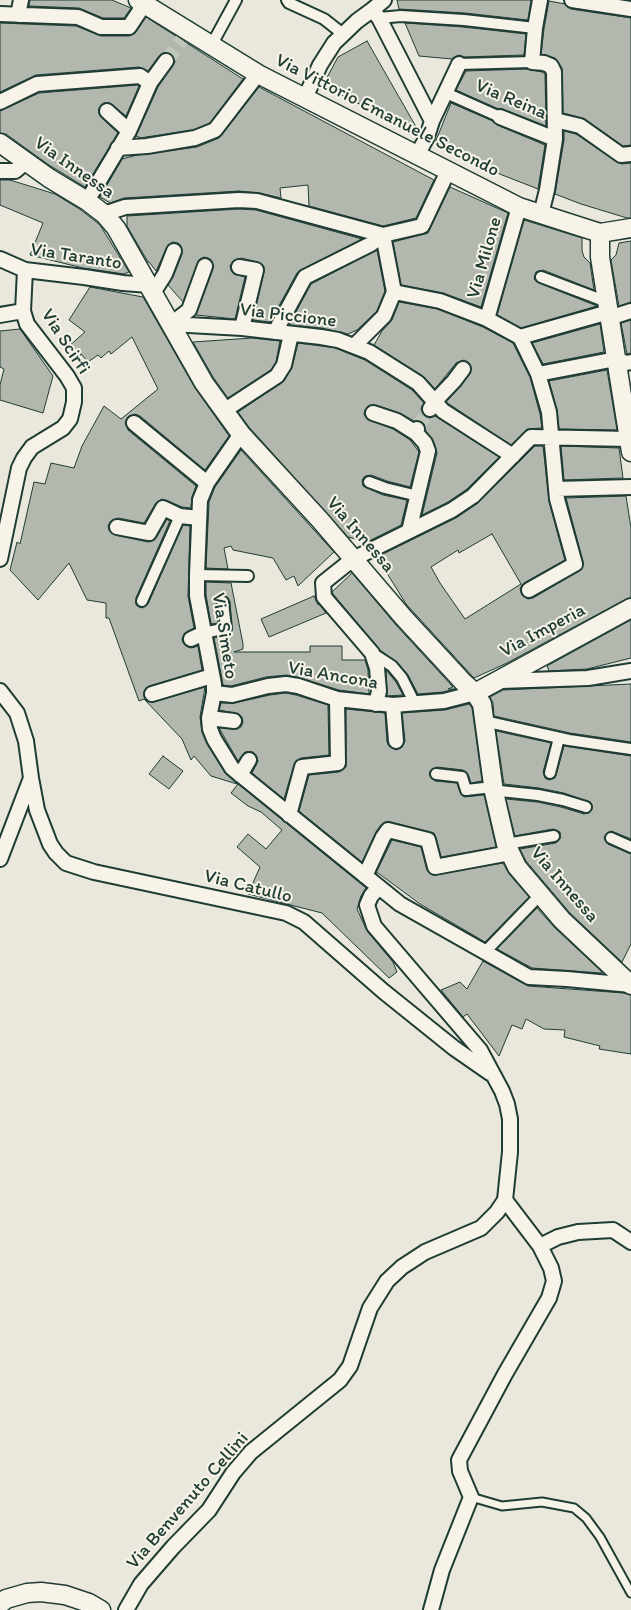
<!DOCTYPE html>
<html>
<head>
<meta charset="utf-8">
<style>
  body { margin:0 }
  canvas { display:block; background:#eae8dd }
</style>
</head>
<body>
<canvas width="631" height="1610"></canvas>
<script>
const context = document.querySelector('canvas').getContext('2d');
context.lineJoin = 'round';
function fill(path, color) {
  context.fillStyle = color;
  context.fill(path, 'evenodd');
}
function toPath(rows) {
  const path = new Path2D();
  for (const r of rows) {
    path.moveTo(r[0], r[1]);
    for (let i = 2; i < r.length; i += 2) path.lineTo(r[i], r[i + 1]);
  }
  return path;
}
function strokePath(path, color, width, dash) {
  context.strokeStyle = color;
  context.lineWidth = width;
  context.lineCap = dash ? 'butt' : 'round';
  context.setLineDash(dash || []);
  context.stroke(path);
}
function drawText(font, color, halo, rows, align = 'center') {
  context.font = font + ' Itim,sans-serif';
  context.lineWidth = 4;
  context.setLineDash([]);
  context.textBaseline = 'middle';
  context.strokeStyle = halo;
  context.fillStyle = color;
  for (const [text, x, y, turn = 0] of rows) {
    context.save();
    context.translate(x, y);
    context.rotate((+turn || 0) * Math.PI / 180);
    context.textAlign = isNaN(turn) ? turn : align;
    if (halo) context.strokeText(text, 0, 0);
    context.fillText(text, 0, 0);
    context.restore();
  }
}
const building = toPath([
  [30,0,112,0,131,8,124,18,103,18,79,8,29,6,30,0],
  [397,0,531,0,528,20,465,13,399,9,397,0],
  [549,1,565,4,571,9,631,18,631,145,623,146,585,119,563,113,562,68,555,58,541,54,544,29,549,1],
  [146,17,243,79,210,123,193,130,146,137,141,138,136,136,158,87,175,62,174,57,167,52,163,53,159,56,148,71,139,67,36,75,0,92,0,23,76,26,101,36,129,36,136,32,146,17],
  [405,23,463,27,526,34,524,55,464,57,459,55,452,59,419,56,405,23],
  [367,41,419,132,417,137,390,120,323,85,338,57,367,41],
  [527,69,542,72,545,74,546,126,503,109,498,109,456,90,466,71,527,69],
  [138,85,139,86,126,116,109,103,104,103,99,109,99,113,101,117,118,133,85,187,49,165,6,134,0,133,0,111,39,93,138,85],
  [259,87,434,180,416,218,383,226,309,206,308,185,280,188,281,198,259,193,239,191,124,198,110,203,100,197,122,159,137,155,197,147,219,138,259,87],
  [451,103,493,121,497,125,545,145,538,189,492,171,435,143,451,103],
  [564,131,576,134,617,162,622,164,631,163,631,218,627,218,581,204,555,194,564,140,564,131],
  [0,180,10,180,55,194,81,210,100,225,129,272,124,274,83,268,30,255,43,223,0,205,0,180],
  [450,187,508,213,481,307,443,293,401,285,393,242,428,233,450,187],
  [239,209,256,210,362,239,301,270,297,273,270,322,253,320,264,272,264,267,258,262,241,258,233,261,230,266,231,270,234,274,245,277,235,319,196,315,213,269,212,261,208,258,204,257,199,260,183,302,168,285,173,277,182,254,181,246,178,243,173,242,168,245,156,271,149,262,148,262,127,226,127,216,239,209],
  [524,220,582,238,582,251,584,257,590,263,594,290,543,270,536,272,534,279,539,283,597,306,521,328,497,315,524,220],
  [631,241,631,302,619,306,611,260,616,255,619,243,631,241],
  [377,250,385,291,377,311,357,330,348,334,322,328,289,325,311,284,377,250],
  [90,287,143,297,195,388,229,436,205,470,140,416,135,414,128,417,125,422,128,430,196,486,192,497,191,508,182,507,162,499,156,503,144,523,118,518,111,521,108,526,109,530,115,535,148,542,152,541,156,538,167,519,170,521,136,598,136,605,142,608,148,604,183,525,190,526,188,596,194,628,184,634,182,639,183,643,186,646,191,648,198,646,202,670,149,686,144,692,144,696,146,701,154,702,205,687,200,717,202,732,207,744,225,773,237,784,211,776,194,756,191,760,182,739,144,699,139,701,109,618,106,618,106,603,87,600,69,563,38,600,10,570,17,542,20,544,34,482,45,484,51,463,74,468,82,446,104,406,121,419,158,389,132,337,111,354,109,351,101,358,98,355,88,362,81,354,79,357,69,346,85,332,69,320,90,287],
  [399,302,438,309,483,327,513,343,530,377,540,414,542,428,527,429,511,445,446,402,470,374,471,366,468,362,464,360,456,363,435,389,423,376,374,345,382,331,392,320,399,302],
  [631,320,631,353,627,354,621,323,631,320],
  [600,324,604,352,543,364,532,343,600,324],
  [20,329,53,376,43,413,0,400,0,385,4,369,0,367,0,331,20,329],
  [252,338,280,341,276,362,271,370,228,398,213,377,193,342,252,338],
  [298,343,336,348,365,360,412,390,424,403,421,409,425,416,430,418,435,416,499,457,467,489,448,502,422,515,437,453,433,440,426,431,423,423,420,421,414,421,400,413,376,405,368,406,365,410,364,414,367,419,393,429,410,440,419,452,410,487,387,481,371,475,365,476,362,480,363,486,367,488,383,495,407,500,401,525,367,542,348,537,249,427,238,412,284,381,292,367,298,343],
  [607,370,617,430,559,429,557,410,549,381,607,370],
  [535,446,543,446,549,501,565,560,524,583,520,589,522,595,528,599,533,598,582,569,583,562,566,498,626,496,631,528,631,597,626,599,507,663,474,678,406,604,377,557,456,518,478,503,535,446],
  [492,534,521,584,465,619,440,583,431,567,458,550,459,553,492,534],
  [561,446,619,448,623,478,564,480,561,446],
  [241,450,334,552,298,586,294,576,286,580,273,558,233,550,231,546,224,548,228,569,206,568,209,502,215,487,241,450],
  [352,573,396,625,453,687,448,689,455,689,443,692,418,694,408,675,397,662,380,650,333,594,332,592,352,573],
  [206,582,231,583,243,644,243,649,234,652,310,652,310,646,342,646,342,660,365,660,368,670,369,694,339,690,301,678,287,675,266,677,231,686,223,685,214,638,228,635,232,631,230,601,225,596,219,597,216,602,218,623,211,624,206,595,206,582],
  [314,596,318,605,319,604,326,613,269,637,261,619,314,596],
  [631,620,631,658,587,669,549,671,547,666,631,620],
  [386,670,396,682,403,695,387,696,386,670],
  [631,684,631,742,570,733,494,716,493,703,490,697,503,690,631,684],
  [286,693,296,695,328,705,329,755,301,758,296,761,294,765,284,799,252,773,258,761,256,755,253,752,245,752,238,761,219,728,237,729,241,727,243,722,242,717,239,714,219,710,221,703,234,703,270,695,286,693],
  [469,704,472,708,482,781,471,783,468,774,463,770,437,767,431,770,430,776,435,781,457,783,460,792,464,797,484,795,496,847,441,857,436,838,434,833,390,822,386,822,381,825,376,832,362,862,299,811,309,775,339,772,346,767,346,709,385,713,387,742,389,746,396,750,401,748,405,741,402,713,445,710,469,704],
  [496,731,551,743,543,772,545,778,549,780,555,778,556,775,564,746,631,756,631,839,611,831,607,833,604,838,608,844,631,854,631,944,622,962,570,913,526,861,520,849,556,843,560,839,560,832,553,829,515,836,506,799,537,802,561,807,584,814,590,812,592,809,591,803,564,793,539,788,504,784,496,731],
  [163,756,183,771,169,789,149,774,163,756],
  [238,784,366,888,361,896,357,909,367,931,393,962,397,972,389,978,322,913,248,894,260,867,237,847,248,834,266,849,282,830,261,812,248,806,231,793,238,784],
  [392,840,421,847,427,870,433,875,503,863,509,874,529,897,485,942,420,904,378,873,376,873,392,840],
  [537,908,555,928,602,972,601,973,532,968,497,949,537,908],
  [483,961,528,986,624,993,631,995,631,1054,599,1049,600,1046,564,1037,565,1030,544,1029,526,1019,522,1029,512,1025,499,1056,467,1014,463,1017,441,990,460,982,467,989,483,961]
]);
fill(building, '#b2b8ae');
strokePath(building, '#1f3d34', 1);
strokePath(toPath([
  [166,61,182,40],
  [417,429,429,410]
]), '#c1c6bb', 14, [14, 7]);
const service = toPath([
  [471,1497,502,1506,542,1502,574,1508,586,1518,600,1537,631,1593]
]);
const pedestrian = toPath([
  [287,0,289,3,324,19,343,34],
  [379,18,401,16,464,20,535,28],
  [211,46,236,0],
  [459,64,532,62],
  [446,93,500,117],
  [541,277,607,302],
  [369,482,385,488,418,496],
  [197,575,248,576],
  [142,601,180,516],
  [204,633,226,628,223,602],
  [372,653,392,666,402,678,415,704],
  [484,721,569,740,631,749],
  [550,773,559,738],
  [436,774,462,777,466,790,493,787],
  [494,792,500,791,538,795,563,800,586,807],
  [611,838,631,847],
  [506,844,554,836],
  [485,952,540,895]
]);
const minor = toPath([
  [540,0,535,28,532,62,544,63,551,66,554,72,555,139,547,190,541,214],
  [572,0,631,9],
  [372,10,384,0],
  [0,14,78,17,101,27,129,27,145,3],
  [18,15,21,0],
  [305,98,320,65,334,43,357,21,372,10,379,18,432,121,427,137,417,155],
  [0,102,37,84,140,76,150,83],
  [107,111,129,131],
  [500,117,555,139],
  [555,120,580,126,621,155,631,154],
  [432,121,459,64],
  [118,148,147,146,195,138,215,130,258,74],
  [0,171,15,171,27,161],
  [87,201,129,131,150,83,166,61],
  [104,214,125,207,239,200,257,201,383,235],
  [383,235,394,292],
  [0,259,25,270,84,277,123,283,149,285],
  [239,267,256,270,242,328],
  [394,292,440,301,487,319,520,337],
  [153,293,165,274,174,251],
  [0,315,23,311],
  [609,318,631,311],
  [487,319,519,207],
  [171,324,242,328,321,337,338,340,369,352,418,383,443,411,513,456],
  [171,324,189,310,205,266],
  [275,332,305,277,371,244,383,235,422,226,448,171],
  [520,337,538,374,549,412,557,499,575,564,529,590],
  [520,337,609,312],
  [354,346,384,316,394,292],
  [538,374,616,359,626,363,631,362],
  [430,409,435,401,454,381,463,369],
  [225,410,277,376,284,365,291,334],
  [373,413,397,421,416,433],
  [134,423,207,483],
  [241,434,207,483,200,500,197,575,197,596,214,684,214,693,209,718,210,729,214,739,232,768,400,904,529,977,567,979,631,985],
  [556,489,631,487],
  [117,527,149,533,163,508,180,516,199,518],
  [409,531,428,451,425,443,416,433,417,429],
  [0,559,19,468,24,458,32,447,63,428,70,419,74,402,74,388,67,376,27,324,23,311,25,270],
  [191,639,204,633],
  [500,681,588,678,631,671],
  [0,691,17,713,26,741,31,778,0,859],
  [214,693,232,695,268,686,286,684,298,686,337,699,393,705,444,701,475,693],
  [152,694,212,676],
  [376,704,379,691,377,668,372,653,324,597,323,583,353,559,452,510,473,496,531,437,629,439],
  [393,705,396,741],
  [209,718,234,721],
  [240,775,249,760],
  [31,778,37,810,50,844,56,853,66,863,94,872,286,913,304,922,383,991,454,1048,490,1073],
  [289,815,302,767,338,763,337,699],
  [365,876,383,837,388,830,428,840,435,867,510,853],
  [505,1200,540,1246,558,1237,578,1232,613,1230,631,1242],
  [126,1610,141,1584,173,1547,209,1510,233,1473,251,1452,340,1380,350,1366,370,1308,387,1281,402,1267,425,1252,481,1228,497,1212,505,1200,510,1152,510,1119,507,1104,502,1091,480,1050,374,926,367,905,371,896,379,887],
  [431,1610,442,1570,471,1497,460,1471,459,1460,505,1374,549,1298,554,1281,551,1268,540,1246]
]);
const tertiary = toPath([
  [138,0,258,74,519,207,600,233,631,228],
  [0,143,49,178,87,201,104,214,116,228,204,383,241,434,320,520,404,618,464,683,475,693,482,704,494,792,506,844,517,867,562,920,631,985],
  [600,233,600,257,631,452],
  [475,693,631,608],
  [0,1604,6,1599,27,1593,41,1592,65,1595,89,1603,101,1610]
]);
strokePath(service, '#1f3d34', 11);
strokePath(pedestrian, '#1f3d34', 14);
strokePath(minor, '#1f3d34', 18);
strokePath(tertiary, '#1f3d34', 21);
strokePath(service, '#f7f3e8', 7);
strokePath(pedestrian, '#f7f3e8', 10);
strokePath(minor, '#f7f3e8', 14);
strokePath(tertiary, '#f7f3e8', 18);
drawText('19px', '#1f3d34', '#f7f3e8', [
  ["Via Reina",511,100,23],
  ["Via Vittorio Emanuele Secondo",387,116,27],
  ["Via Innessa",74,168,35],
  ["Via Taranto",76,257,9],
  ["Via Milone",485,258,-74],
  ["Via Piccione",288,316,7],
  ["Via Scirfi",65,342,57],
  ["Via Innessa",360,535,49],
  ["Via Imperia",543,631,-28],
  ["Via Simeto",224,636,81],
  ["Via Ancona",333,676,10],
  ["Via Innessa",564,885,49],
  ["Via Catullo",248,887,14],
  ["Via Benvenuto Cellini",188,1501,-49]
]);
</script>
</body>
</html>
